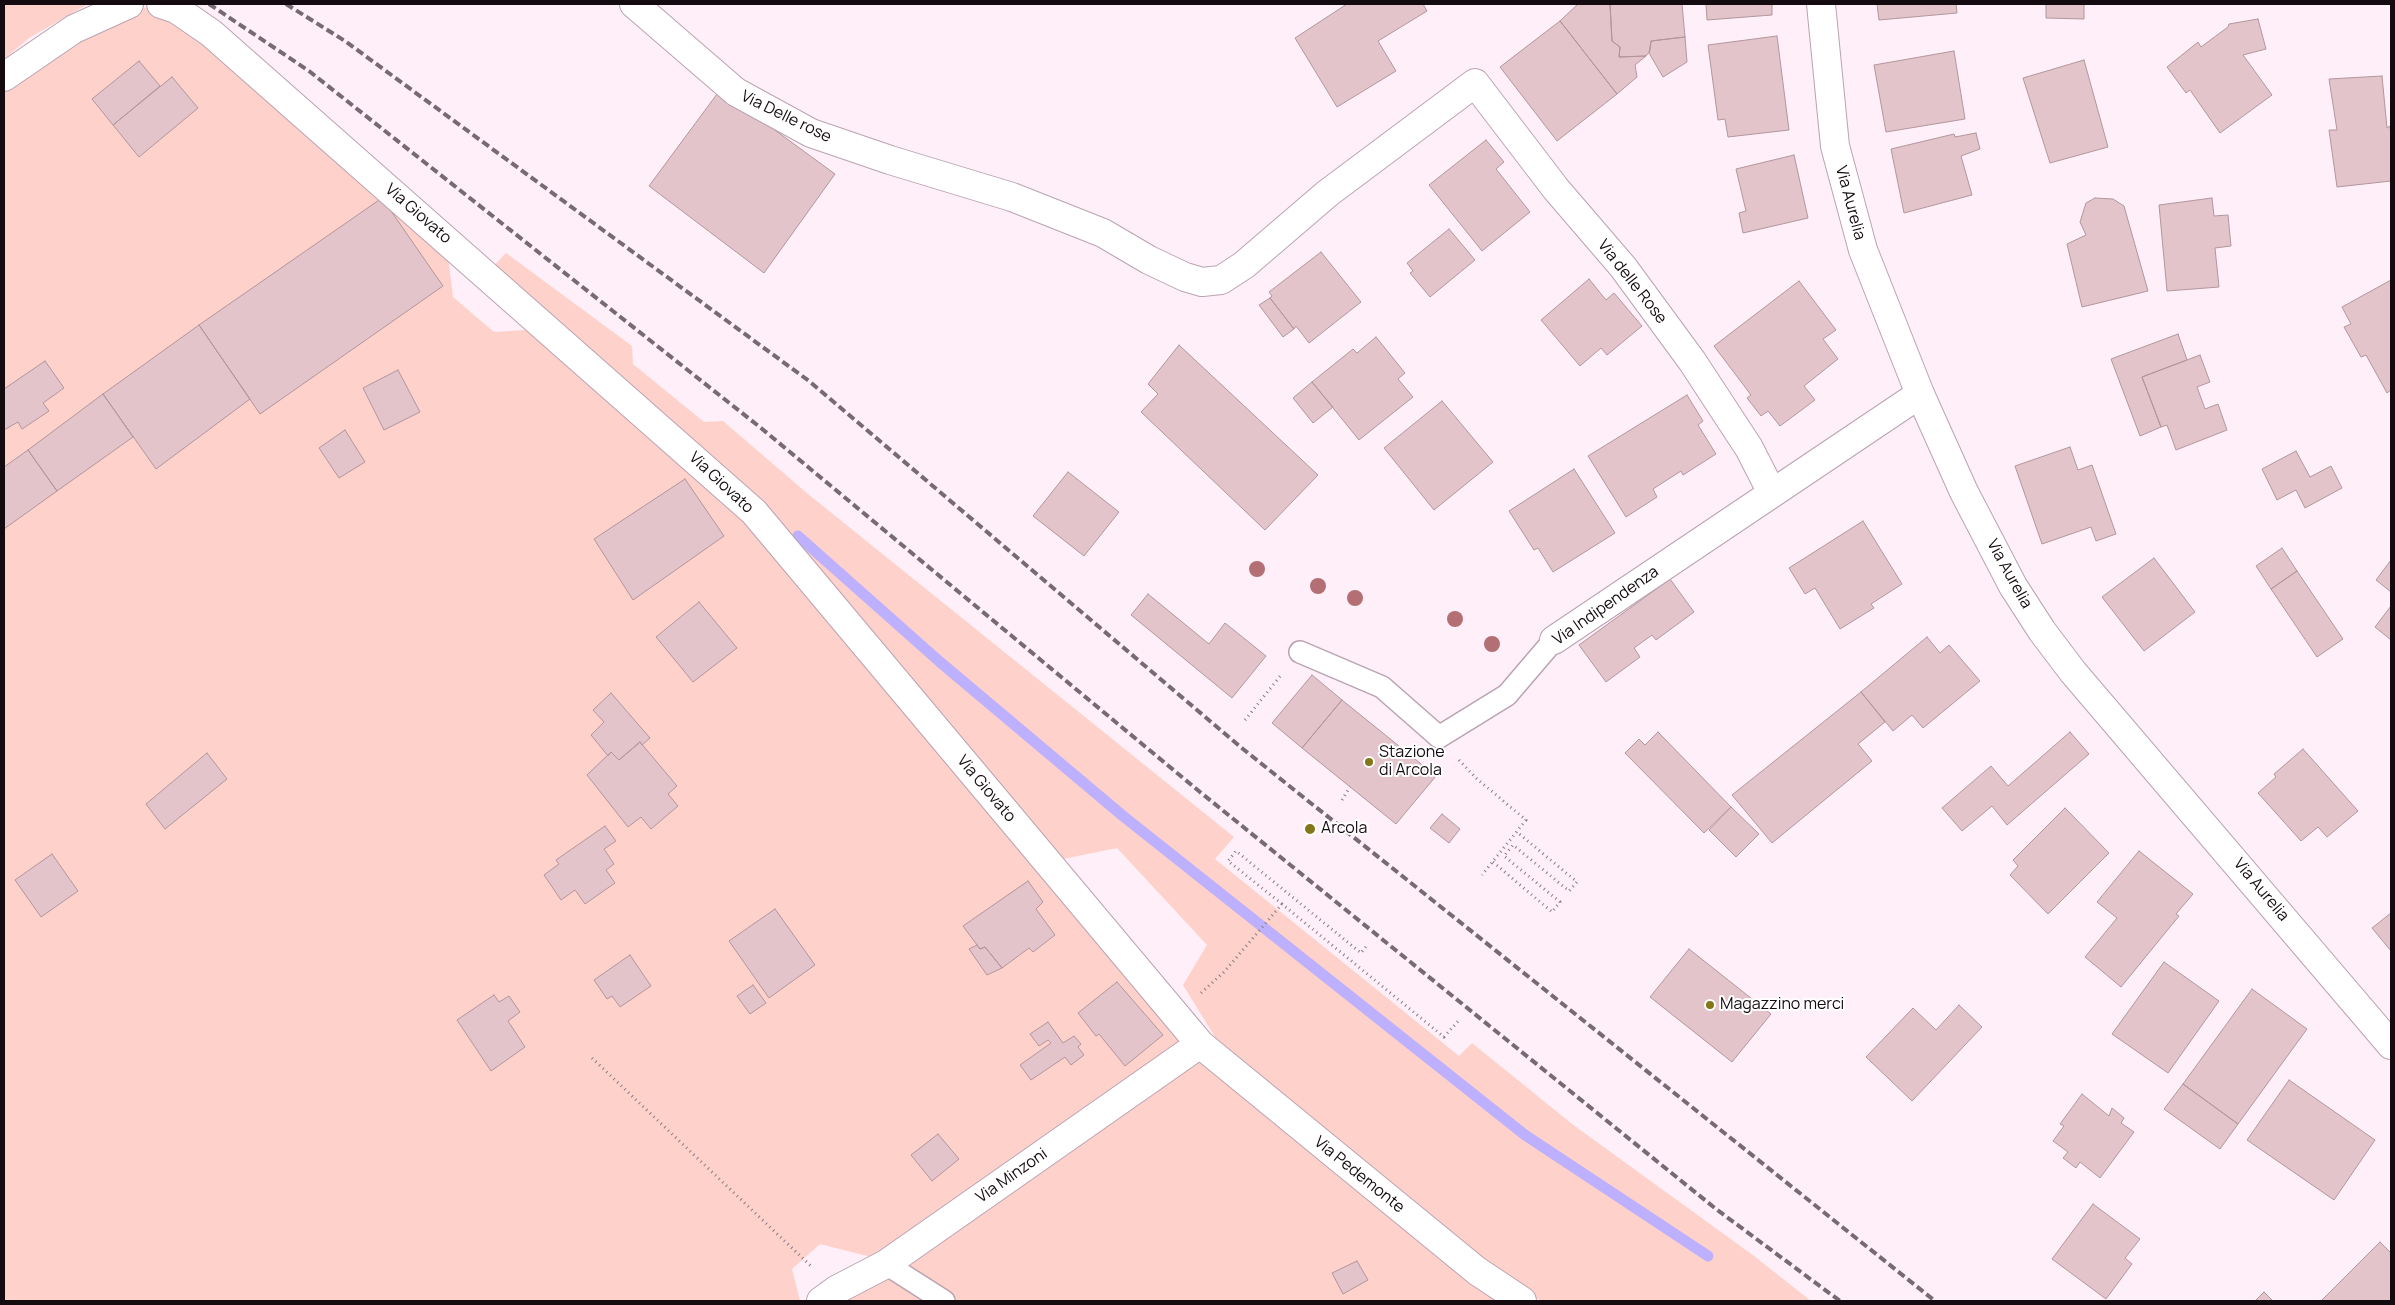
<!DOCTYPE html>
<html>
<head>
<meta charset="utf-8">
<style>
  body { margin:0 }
  #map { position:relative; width:2395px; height:1305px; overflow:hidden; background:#ffeff9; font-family:Manrope,sans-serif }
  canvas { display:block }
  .frame { position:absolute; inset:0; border:5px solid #140b11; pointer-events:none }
</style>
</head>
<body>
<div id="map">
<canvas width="2395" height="1305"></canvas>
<div class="frame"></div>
</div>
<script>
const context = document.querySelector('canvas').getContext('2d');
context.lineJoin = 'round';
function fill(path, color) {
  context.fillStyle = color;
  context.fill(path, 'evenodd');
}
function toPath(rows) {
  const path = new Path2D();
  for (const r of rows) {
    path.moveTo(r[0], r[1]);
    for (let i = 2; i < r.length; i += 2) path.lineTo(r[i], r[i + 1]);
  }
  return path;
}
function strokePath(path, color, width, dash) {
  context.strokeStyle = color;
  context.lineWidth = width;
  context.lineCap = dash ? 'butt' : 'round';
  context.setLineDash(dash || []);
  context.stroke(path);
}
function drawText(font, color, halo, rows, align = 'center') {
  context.font = font + ' Manrope,sans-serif';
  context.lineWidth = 4;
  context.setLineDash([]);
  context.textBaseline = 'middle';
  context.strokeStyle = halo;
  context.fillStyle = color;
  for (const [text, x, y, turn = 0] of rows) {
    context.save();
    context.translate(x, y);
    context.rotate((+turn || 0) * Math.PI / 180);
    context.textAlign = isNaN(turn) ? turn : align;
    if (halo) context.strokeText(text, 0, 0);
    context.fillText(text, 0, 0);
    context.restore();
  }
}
fill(toPath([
  [4,4,88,4,29,38,4,59],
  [152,7,173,14,447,248,453,297,494,332,540,329,750,516,1191,1043,883,1260,820,1244,792,1269,800,1301,4,1301,4,84,131,9],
  [506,253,632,346,633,364,704,422,723,421,808,494,1234,837,1215,859,1459,1056,1472,1043,1572,1124,1754,1256,1811,1301,1541,1301,1483,1263,1223,1050,1183,985,1207,945,1117,848,1058,860,910,681,491,269],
  [1199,1052,1512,1301,830,1301]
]), '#fed1ca');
strokePath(toPath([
  [798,536,940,662,1123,816,1525,1135,1708,1256]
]), '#bdb0fe', 11);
const building = toPath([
  [1347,4,1423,4,1427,11,1378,41,1396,71,1337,107,1295,38,1347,4],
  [1578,4,1610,4,1612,41,1620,47,1619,57,1646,56,1635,65,1637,77,1617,94,1560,21,1578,4],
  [1610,4,1682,4,1685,37,1651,41,1650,51,1646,56,1619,57,1620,47,1612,41,1610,4],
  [1706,4,1772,4,1772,15,1707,20,1706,4],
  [1877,4,1956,4,1957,13,1879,20,1877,4],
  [2046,4,2084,4,2084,19,2046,18,2046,4],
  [2258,19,2266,49,2243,55,2272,95,2220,133,2190,90,2186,93,2167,67,2198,42,2201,47,2228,27,2229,24,2258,19],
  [1560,21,1617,94,1557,141,1500,67,1560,21],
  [1777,36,1789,130,1728,137,1725,119,1718,120,1708,45,1777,36],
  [1685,37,1687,62,1663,77,1649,53,1651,41,1685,37],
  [1954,51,1965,119,1886,132,1874,65,1954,51],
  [2084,60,2108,147,2050,163,2023,78,2084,60],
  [139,61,160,86,113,125,92,99,139,61],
  [2382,76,2387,128,2390,126,2391,136,2391,181,2337,187,2329,130,2337,130,2329,79,2382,76],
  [172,77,198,108,139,157,113,125,172,77],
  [720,90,835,174,764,273,649,186,720,90],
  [1976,133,1980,149,1961,156,1972,195,1904,213,1891,149,1954,134,1955,137,1976,133],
  [1486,140,1504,162,1496,169,1530,212,1482,251,1429,185,1486,140],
  [1794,155,1808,218,1743,233,1739,213,1746,211,1736,169,1794,155],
  [382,198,443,286,260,414,199,325,382,198],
  [2095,198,2113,199,2124,206,2148,291,2082,307,2067,244,2086,235,2080,222,2086,203,2095,198],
  [2212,198,2214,216,2228,215,2231,246,2215,248,2219,287,2167,291,2159,205,2212,198],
  [1449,229,1475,260,1430,297,1410,273,1413,271,1407,263,1449,229],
  [1321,252,1361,302,1309,343,1296,326,1294,329,1270,298,1272,296,1269,292,1321,252],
  [1589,279,1606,300,1614,293,1642,326,1607,355,1601,348,1580,366,1541,320,1589,279],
  [2391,280,2391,390,2387,393,2366,355,2361,357,2344,327,2351,324,2342,307,2391,280],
  [1799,281,1836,330,1823,339,1838,359,1804,386,1815,400,1780,426,1768,411,1761,416,1747,398,1751,395,1714,346,1799,281],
  [1270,298,1294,329,1283,337,1259,305,1270,298],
  [199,325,250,399,156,469,103,394,199,325],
  [2178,334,2187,360,2142,377,2161,427,2140,436,2111,359,2178,334],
  [1376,337,1405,373,1398,379,1413,397,1359,440,1312,382,1353,349,1357,353,1376,337],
  [1179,345,1318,475,1265,530,1141,412,1158,394,1148,384,1179,345],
  [2200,355,2210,382,2197,387,2205,409,2218,404,2227,430,2176,450,2167,425,2161,427,2142,377,2200,355],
  [45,361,64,388,43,403,49,411,22,429,18,422,4,430,4,389,45,361],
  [398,370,420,412,384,430,363,388,398,370],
  [1312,382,1333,407,1313,423,1293,398,1312,382],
  [103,394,133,437,57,491,28,450,103,394],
  [1687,395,1703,421,1698,425,1716,454,1683,475,1681,471,1653,489,1657,497,1626,517,1588,456,1687,395],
  [1442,401,1493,462,1434,510,1384,448,1442,401],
  [345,430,365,462,339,478,319,448,345,430],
  [2070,447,2078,470,2092,465,2116,534,2096,541,2091,527,2042,544,2015,466,2070,447],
  [28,450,57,491,4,529,4,467,28,450],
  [2296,451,2310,477,2331,466,2342,488,2305,508,2296,490,2277,500,2262,469,2296,451],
  [1574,469,1615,533,1553,572,1538,548,1534,550,1509,511,1574,469],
  [1068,472,1119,512,1084,556,1033,516,1068,472],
  [685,479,724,536,633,600,594,539,685,479],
  [1863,521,1902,584,1871,604,1874,608,1840,629,1815,588,1805,594,1789,568,1863,521],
  [2282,548,2297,571,2271,589,2256,566,2282,548],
  [2154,558,2195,612,2144,651,2102,597,2154,558],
  [2391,560,2391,592,2376,580,2391,560],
  [2297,571,2343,639,2317,657,2271,589,2297,571],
  [1670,579,1694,612,1656,640,1652,635,1634,648,1640,657,1606,682,1579,645,1670,579],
  [1148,594,1209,644,1225,623,1266,656,1232,698,1131,615,1148,594],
  [699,602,737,648,693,682,656,637,699,602],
  [2391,606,2391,640,2375,627,2391,606],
  [1927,637,1940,653,1949,645,1980,681,1923,728,1912,715,1893,731,1861,692,1927,637],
  [1312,675,1342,700,1302,748,1272,723,1312,675],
  [1861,692,1885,722,1858,744,1872,761,1772,843,1732,795,1861,692],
  [611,693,650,738,642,745,640,742,619,760,611,752,608,756,591,735,604,722,593,710,611,693],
  [1342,700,1436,776,1396,824,1302,748,1342,700],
  [1658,732,1731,807,1704,833,1625,753,1639,739,1645,745,1658,732],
  [2070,732,2089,754,2007,825,1992,806,1962,831,1942,808,1991,766,2008,786,2070,732],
  [640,742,677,786,668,794,678,806,651,829,641,817,628,827,587,775,611,752,619,760,640,742],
  [2303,749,2358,811,2327,837,2318,827,2301,841,2258,793,2276,777,2274,774,2303,749],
  [207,753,227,779,165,829,146,804,207,753],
  [1731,807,1759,834,1736,857,1709,830,1731,807],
  [2065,808,2109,853,2048,914,2010,875,2018,866,2013,860,2065,808],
  [1442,814,1460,829,1449,843,1430,828,1442,814],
  [605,826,616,841,604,849,614,864,606,870,615,883,585,904,575,890,561,900,544,875,559,864,556,860,605,826],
  [2139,851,2193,894,2176,914,2179,916,2121,987,2085,957,2117,918,2097,902,2139,851],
  [52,854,78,891,41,917,15,880,52,854],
  [1028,881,1043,902,1036,909,1055,935,1033,952,1029,948,1002,968,985,947,980,949,963,926,1028,881],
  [775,909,815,965,769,998,729,941,775,909],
  [2391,913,2391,951,2372,928,2391,913],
  [977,945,980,949,985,947,1002,968,987,975,969,949,977,945],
  [1689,949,1771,1014,1732,1062,1650,997,1689,949],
  [630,955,651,986,620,1007,612,996,607,999,594,980,630,955],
  [2164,962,2219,1001,2168,1073,2112,1034,2164,962],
  [1117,982,1163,1035,1125,1066,1099,1034,1096,1036,1078,1013,1117,982],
  [753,985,766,1003,750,1014,737,996,753,985],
  [2252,989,2307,1029,2238,1124,2183,1084,2252,989],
  [494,995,499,1002,509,996,520,1012,508,1021,525,1047,491,1071,457,1020,494,995],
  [1959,1005,1982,1027,1912,1101,1866,1057,1913,1008,1936,1030,1959,1005],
  [1048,1022,1063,1043,1074,1036,1081,1044,1078,1047,1084,1055,1071,1065,1065,1057,1031,1080,1020,1065,1051,1043,1048,1040,1039,1046,1030,1034,1048,1022],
  [2289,1080,2375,1140,2334,1200,2247,1140,2289,1080],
  [2183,1084,2238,1124,2220,1149,2164,1109,2183,1084],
  [2082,1094,2109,1116,2112,1108,2124,1118,2121,1123,2134,1132,2100,1178,2080,1162,2076,1168,2063,1158,2068,1152,2053,1141,2064,1126,2060,1124,2082,1094],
  [938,1134,959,1159,932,1181,911,1155,938,1134],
  [2093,1204,2140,1239,2125,1258,2132,1264,2106,1299,2052,1259,2093,1204],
  [2380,1242,2391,1253,2391,1301,2321,1301,2380,1242],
  [1357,1261,1368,1280,1343,1294,1332,1273,1357,1261],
  [2264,1292,2273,1301,2255,1301,2264,1292]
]);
fill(building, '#e2c4ca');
strokePath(building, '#b2969c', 1);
const lane = toPath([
  [1300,652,1382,687,1439,737,1507,695,1554,640],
  [886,1264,944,1301]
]);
const street = toPath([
  [161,4,176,9,211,33,754,512,1200,1044,1477,1271,1522,1301],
  [634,4,736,92,811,133,890,160,1012,197,1103,233,1149,260,1185,277,1202,282,1221,280,1244,265,1328,193,1475,83,1556,189,1623,267,1692,361,1749,448,1772,493],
  [4,77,74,29,129,4],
  [1554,640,1920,394],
  [821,1301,836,1290,886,1264,1200,1044]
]);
const primary = toPath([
  [1821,4,1835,146,1863,250,1920,394,1964,492,2013,586,2042,631,2073,672,2391,1045]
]);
strokePath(lane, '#bba3b2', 24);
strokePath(street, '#bba3b2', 30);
strokePath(primary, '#bba3b2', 30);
strokePath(toPath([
  [1245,720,1281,675],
  [1459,760,1476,778,1526,820,1482,875],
  [1342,800,1350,787],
  [1493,862,1552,912,1560,902,1504,856,1513,845,1569,891,1577,882,1517,832],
  [1282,904,1228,861,1236,851,1361,953,1368,944],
  [1201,993,1224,972,1282,904,1444,1037,1460,1019],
  [592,1058,812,1267]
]), '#887c84', 3, [1, 4]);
strokePath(lane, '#fff', 21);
strokePath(street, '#fff', 28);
strokePath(primary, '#fff', 28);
strokePath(toPath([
  [209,4,309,71,761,428,1200,792,1716,1209,1840,1301],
  [286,4,345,41,809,381,1243,749,1935,1301]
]), '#776b73', 4, [8, 4]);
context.fillStyle = '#b36f73';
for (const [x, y] of [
  [1257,569],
  [1318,586],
  [1355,598],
  [1455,619],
  [1492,644]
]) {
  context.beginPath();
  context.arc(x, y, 8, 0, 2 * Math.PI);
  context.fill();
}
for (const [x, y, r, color] of [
  [1369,762,5,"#827619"],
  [1310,829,6,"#827619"],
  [1710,1005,5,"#827619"]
]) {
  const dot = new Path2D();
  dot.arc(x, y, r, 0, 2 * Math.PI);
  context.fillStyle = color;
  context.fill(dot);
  strokePath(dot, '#fff', 2);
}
drawText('16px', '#140b11', '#fff', [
  ["Via Delle rose",786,117,26],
  ["Via Aurelia",1850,203,75],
  ["Via Giovato",418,214,41],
  ["Via delle Rose",1632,282,52],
  ["Via Giovato",721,483,43],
  ["Via Aurelia",2009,574,61],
  ["Via Indipendenza",1606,606,-35],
  ["Via Giovato",986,789,50],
  ["Via Aurelia",2261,890,50],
  ["Via Pedemonte",1359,1175,39],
  ["Via Minzoni",1012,1176,-35]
]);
drawText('16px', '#140b11', '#fff', [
  ["Stazione",1379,753],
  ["di Arcola",1379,771],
  ["Arcola",1321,829],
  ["Magazzino merci",1720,1005]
], 'left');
</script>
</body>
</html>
